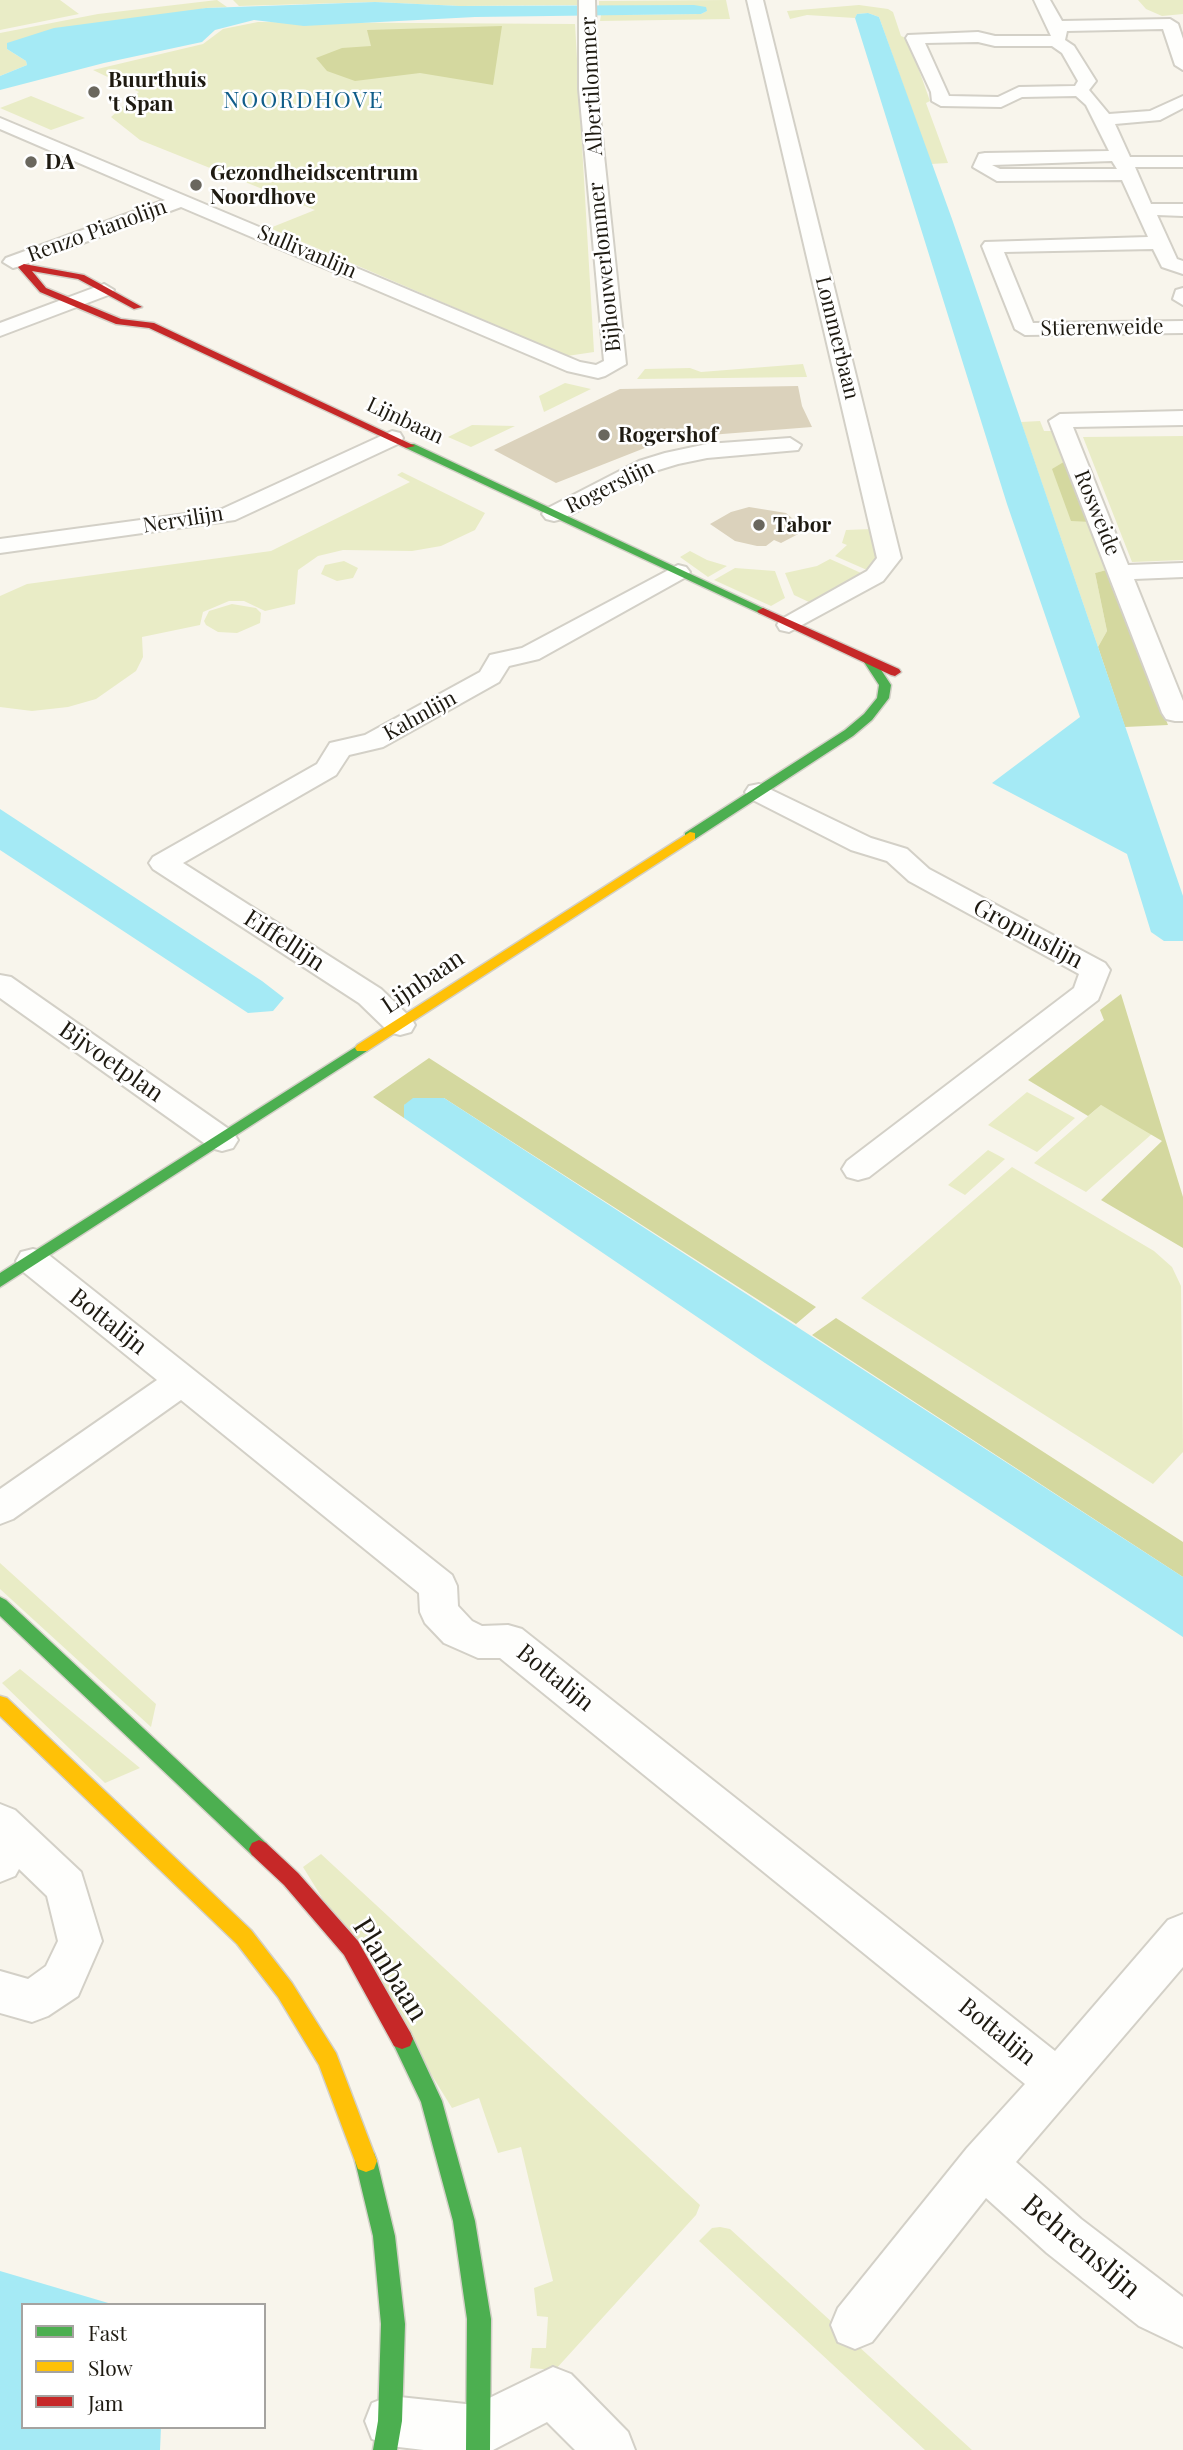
<!DOCTYPE html>
<html>
<head>
<meta charset="utf-8">
<style>
  body { margin:0 }
  #map { position:relative; width:1183px; height:2450px; overflow:hidden; background:#f8f5ec; font-family:"Playfair Display",serif }
  canvas { display:block }
  .legend { position:absolute; left:21px; top:2303px; width:245px; height:126px; box-sizing:border-box; background:#fff; border:2px solid #a5a3a0; margin:0; padding:9px 12px; list-style:none; font-size:21px; color:#1e1a11 }
  .legend li { display:flex; align-items:center; gap:14px; height:35px }
  .legend b { width:35px; border:2px solid #a5a3a0 }
</style>
</head>
<body>
<div id="map">
<canvas width="1183" height="2450"></canvas>
<ul class="legend">
<li><b style="height:9px;background:#4caf50"></b>Fast</li>
<li><b style="height:9px;background:#ffc107"></b>Slow</li>
<li><b style="height:9px;background:#c62828"></b>Jam</li>
</ul>
</div>
<script>
const context = document.querySelector('canvas').getContext('2d');
context.lineJoin = 'round';
function fill(path, color) {
  context.fillStyle = color;
  context.fill(path, 'evenodd');
}
function toPath(rows) {
  const path = new Path2D();
  for (const r of rows) {
    path.moveTo(r[0], r[1]);
    for (let i = 2; i < r.length; i += 2) path.lineTo(r[i], r[i + 1]);
  }
  return path;
}
function strokePath(path, color, width, dash) {
  context.strokeStyle = color;
  context.lineWidth = width;
  context.lineCap = dash ? 'butt' : 'round';
  context.setLineDash(dash || []);
  context.stroke(path);
}
function drawText(font, color, halo, rows, align = 'center') {
  context.font = font + ' "Playfair Display",serif';
  context.lineWidth = 5;
  context.setLineDash([]);
  context.textBaseline = 'middle';
  context.strokeStyle = halo;
  context.fillStyle = color;
  for (const [text, x, y, turn = 0] of rows) {
    context.save();
    context.translate(x, y);
    context.rotate((+turn || 0) * Math.PI / 180);
    context.textAlign = isNaN(turn) ? turn : align;
    if (halo) context.strokeText(text, 0, 0);
    context.fillText(text, 0, 0);
    context.restore();
  }
}
fill(toPath([
  [0,0,60,0,79,14,0,30],
  [217,0,227,7,206,8,7,49,26,61,27,65,0,76,0,33,98,14],
  [233,0,578,0,579,5,460,6,375,2,239,6],
  [726,0,730,19,600,21,601,15,701,14,707,11,599,6,599,1],
  [1138,0,1183,0,1183,14,1162,16,1146,9],
  [859,5,888,9,893,12,901,36,908,39,930,101,926,103,948,163,931,164,879,17,868,13,857,14,855,18,807,15,790,19,787,11],
  [258,22,575,24,594,352,567,356,270,228,315,210,140,140,111,117,139,92,93,70,203,44,223,29],
  [31,96,85,118,51,130,0,108],
  [803,364,807,377,637,379,645,369,690,368,701,372],
  [565,383,591,389,544,412,539,396],
  [1040,421,1044,431,1056,431,1114,568,1095,573,1107,631,1098,647,1021,422],
  [472,425,515,426,471,447,448,437],
  [1183,436,1183,560,1132,562,1083,437],
  [402,472,485,513,475,530,441,546,412,551,343,550,318,556,298,570,295,604,265,611,244,601,229,601,203,612,200,625,142,637,143,657,136,671,96,699,68,707,32,711,0,707,0,596,27,584,271,551,410,482,397,475],
  [872,529,876,564,867,570,835,556,847,545,842,543,846,530],
  [690,551,707,560,727,566,708,577,680,557],
  [830,559,861,573,811,603,794,595,785,573,817,566],
  [344,561,358,568,353,578,337,581,321,574,325,565],
  [735,568,775,571,785,598,771,606,714,580],
  [232,604,256,608,261,613,260,623,237,633,218,632,206,625,204,621,209,611],
  [1027,1092,1075,1118,1037,1152,988,1125],
  [1101,1105,1153,1133,1086,1192,1034,1163],
  [988,1150,1005,1159,965,1195,948,1185],
  [1012,1167,1154,1251,1172,1267,1181,1286,1183,1452,1153,1484,861,1298],
  [0,1563,156,1704,151,1727,0,1589],
  [20,1669,140,1768,105,1783,2,1683],
  [321,1854,700,2205,696,2215,555,2370,530,2368,532,2348,546,2348,548,2317,537,2316,534,2288,553,2281,521,2147,498,2153,479,2098,452,2108,303,1867],
  [720,2227,730,2229,972,2450,925,2450,699,2241,712,2228]
]), '#e9ecc6');
fill(toPath([
  [502,26,493,85,420,73,355,81,327,71,316,58,342,48,371,46,367,30],
  [1067,460,1092,522,1071,521,1052,469],
  [1114,568,1129,625,1168,725,1125,727,1098,647,1107,631,1095,573],
  [1121,994,1183,1197,1183,1248,1101,1200,1162,1141,1101,1105,1088,1116,1028,1080,1104,1020,1100,1010],
  [429,1058,816,1307,796,1324,444,1098,404,1105,404,1118,373,1097],
  [836,1318,1183,1542,1183,1577,812,1335]
]), '#d4d89f');
fill(toPath([
  [375,2,460,6,694,5,706,7,707,11,701,14,475,17,304,26,254,20,215,30,202,42,104,63,0,90,0,76,27,65,26,61,7,49,7,43,54,28,206,8],
  [868,13,879,17,952,219,1183,896,1183,941,1164,941,1151,932,1127,854,992,783,1080,717,1007,504,855,18,857,14],
  [0,809,262,981,284,998,273,1011,248,1013,0,850],
  [413,1098,444,1098,1183,1577,1183,1637,765,1363,404,1118,404,1105],
  [0,2271,115,2305,23,2305,23,2427,161,2427,160,2450,0,2450]
]), '#a5eaf5');
fill(toPath([
  [798,386,802,406,812,427,684,437,660,442,556,483,494,450,620,389],
  [749,507,786,513,806,530,781,543,774,540,766,546,757,546,735,541,710,524,731,512]
]), '#dbd2bc');
const street = toPath([
  [579,0,595,0,597,89,626,364,605,376,598,378,567,371,181,207,20,266,13,268,3,262,6,258,165,200,0,129,0,118,580,362,596,365,604,361,579,89,579,0],
  [747,0,763,0,901,558,883,581,789,632,780,630,777,625,780,620,867,571,877,558,747,0],
  [1034,0,1050,0,1062,21,1170,19,1178,24,1183,39,1183,70,1175,65,1163,29,1067,31,1065,40,1074,46,1096,81,1089,90,1109,114,1150,111,1183,96,1183,108,1160,120,1115,124,1130,157,1183,157,1183,167,1135,167,1151,204,1183,204,1183,216,1157,215,1177,259,1183,261,1183,274,1162,267,1153,249,1004,252,1033,323,1183,321,1183,333,1025,335,1015,329,982,246,985,242,1148,237,1122,180,997,181,973,167,979,154,985,153,1109,151,1086,105,1076,96,1022,97,1001,107,941,106,932,101,931,92,906,38,908,35,978,32,995,36,1051,36,1034,0],
  [978,42,995,46,1052,46,1062,53,1078,81,1075,86,1019,87,998,97,949,96,925,43,978,42],
  [1112,161,1117,169,1000,169,992,165,1112,161],
  [104,284,114,290,111,294,0,336,0,323,104,284],
  [1183,288,1183,305,1173,299,1176,290,1183,288],
  [1183,411,1183,425,1073,427,1128,565,1183,563,1183,577,1134,579,1183,701,1183,721,1175,721,1166,719,1162,713,1049,421,1060,414,1183,411],
  [392,431,400,433,403,438,400,443,235,520,0,553,0,539,222,509,392,431],
  [790,438,801,445,798,450,707,458,678,464,655,471,562,519,554,521,546,519,542,514,546,509,639,461,665,453,707,444,790,438],
  [678,565,686,567,690,572,686,577,539,659,509,666,499,682,383,747,349,755,336,775,183,863,381,989,411,1018,415,1025,411,1032,400,1035,389,1032,359,1003,153,869,149,863,153,857,317,764,330,743,365,735,480,672,490,655,522,648,678,565],
  [759,784,871,838,907,849,929,869,1105,963,1110,970,1098,1000,869,1177,858,1180,847,1177,842,1169,847,1161,1074,988,1079,974,909,881,887,861,851,850,749,798,745,792,749,786,759,784],
  [0,975,11,977,233,1132,238,1140,233,1148,222,1151,211,1148,0,998,0,975],
  [33,1249,45,1252,452,1575,457,1586,458,1606,472,1621,482,1626,508,1625,522,1629,1055,2051,1168,1920,1183,1914,1183,1967,1016,2162,1081,2219,1183,2297,1183,2347,1139,2326,1047,2253,986,2198,872,2342,855,2349,838,2342,831,2325,838,2308,967,2148,1025,2084,500,1658,478,1658,444,1643,425,1623,420,1612,419,1593,181,1400,13,1519,0,1524,0,1489,157,1380,21,1270,16,1261,21,1252,33,1249],
  [0,1804,15,1810,81,1872,102,1941,78,1996,48,2016,32,2022,0,2013,0,1971,28,1979,46,1966,58,1941,47,1896,19,1869,15,1876,0,1882,0,1804],
  [553,2367,571,2374,628,2432,635,2450,575,2450,547,2422,493,2450,424,2450,390,2446,372,2439,365,2421,372,2403,390,2396,475,2405,553,2367]
]);
const fast = toPath([
  [406,444,414,444,769,611,763,614,759,613,406,448,406,444],
  [870,658,874,659,891,685,889,698,872,720,853,736,695,839,685,839,685,833,845,730,864,714,877,698,879,685,864,662,870,658],
  [362,1043,367,1045,369,1048,367,1051,0,1287,0,1273,362,1043],
  [0,1597,6,1600,266,1843,269,1849,266,1855,259,1858,252,1855,0,1616,0,1597],
  [402,2029,410,2032,442,2101,475,2221,491,2319,490,2450,466,2450,467,2319,453,2221,421,2102,391,2039,394,2032,402,2029],
  [366,2150,374,2153,377,2161,395,2236,405,2324,402,2421,397,2450,373,2450,378,2421,381,2324,373,2236,355,2161,358,2153,366,2150]
]);
const slow = toPath([
  [690,832,695,833,695,839,367,1051,357,1051,355,1048,357,1045,690,832],
  [0,1696,7,1698,251,1930,292,1983,336,2053,377,2161,374,2169,366,2172,358,2169,319,2065,278,1997,237,1944,0,1716,0,1696]
]);
const jam = toPath([
  [24,264,84,275,142,307,134,309,78,279,32,271,46,288,121,319,154,323,415,446,406,448,149,328,116,324,40,292,18,267,24,264],
  [763,608,899,669,901,672,895,676,891,675,759,613,757,611,763,608],
  [259,1840,266,1843,298,1873,358,1941,410,2032,413,2039,410,2046,402,2049,394,2046,344,1955,284,1885,252,1855,249,1849,252,1843,259,1840]
]);
strokePath(street, '#d3d0c7', 4);
strokePath(fast, '#d3d0c7', 3);
strokePath(slow, '#d3d0c7', 3);
strokePath(jam, '#d3d0c7', 3);
fill(street, '#fefefc');
fill(fast, '#4caf50');
fill(slow, '#ffc107');
fill(jam, '#c62828');
for (const [x, y, r, color] of [
  [94,92,7,"#6a675e"],
  [31,162,7,"#6a675e"],
  [196,185,7,"#6a675e"],
  [604,435,7,"#6a675e"],
  [759,525,7,"#6a675e"]
]) {
  const dot = new Path2D();
  dot.arc(x, y, r, 0, 2 * Math.PI);
  context.fillStyle = color;
  context.fill(dot);
  strokePath(dot, '#fff', 2.5);
}
drawText('bold 21px', '#1e1a11', '#fff', [
  ["Buurthuis",108,80],
  ["'t Span",108,104],
  ["DA",45,162],
  ["Gezondheidscentrum",210,173],
  ["Noordhove",210,197],
  ["Rogershof",618,435],
  ["Tabor",773,525]
], 'left');
drawText('21px', '#1e1a11', '#fff', [
  ["Albertilommer",592,86,-93],
  ["Renzo Pianolijn",97,231,-20],
  ["Sullivanlijn",307,252,23],
  ["Bijhouwerlommer",605,267,-96],
  ["Stierenweide",1102,328,-1],
  ["Lommerbaan",837,338,76],
  ["Lijnbaan",405,421,25],
  ["Rogerslijn",610,487,-26],
  ["Rosweide",1097,513,68],
  ["Nervilijn",183,520,-9],
  ["Kahnlijn",420,716,-29]
]);
context.letterSpacing = '2px';
drawText('23px', '#105d89', '#fff', [
  ["NOORDHOVE",304,101]
]);
context.letterSpacing = '0px';
drawText('24px', '#1e1a11', '#fff', [
  ["Gropiuslijn",1028,934,28],
  ["Eiffellijn",284,941,33],
  ["Lijnbaan",423,982,-34],
  ["Bijvoetplan",111,1062,35],
  ["Bottalijn",108,1322,38],
  ["Bottalijn",555,1678,39],
  ["Bottalijn",997,2032,39]
]);
drawText('28px', '#1e1a11', '#fff', [
  ["Planbaan",390,1970,58],
  ["Behrenslijn",1081,2247,40]
]);
</script>
</body>
</html>
